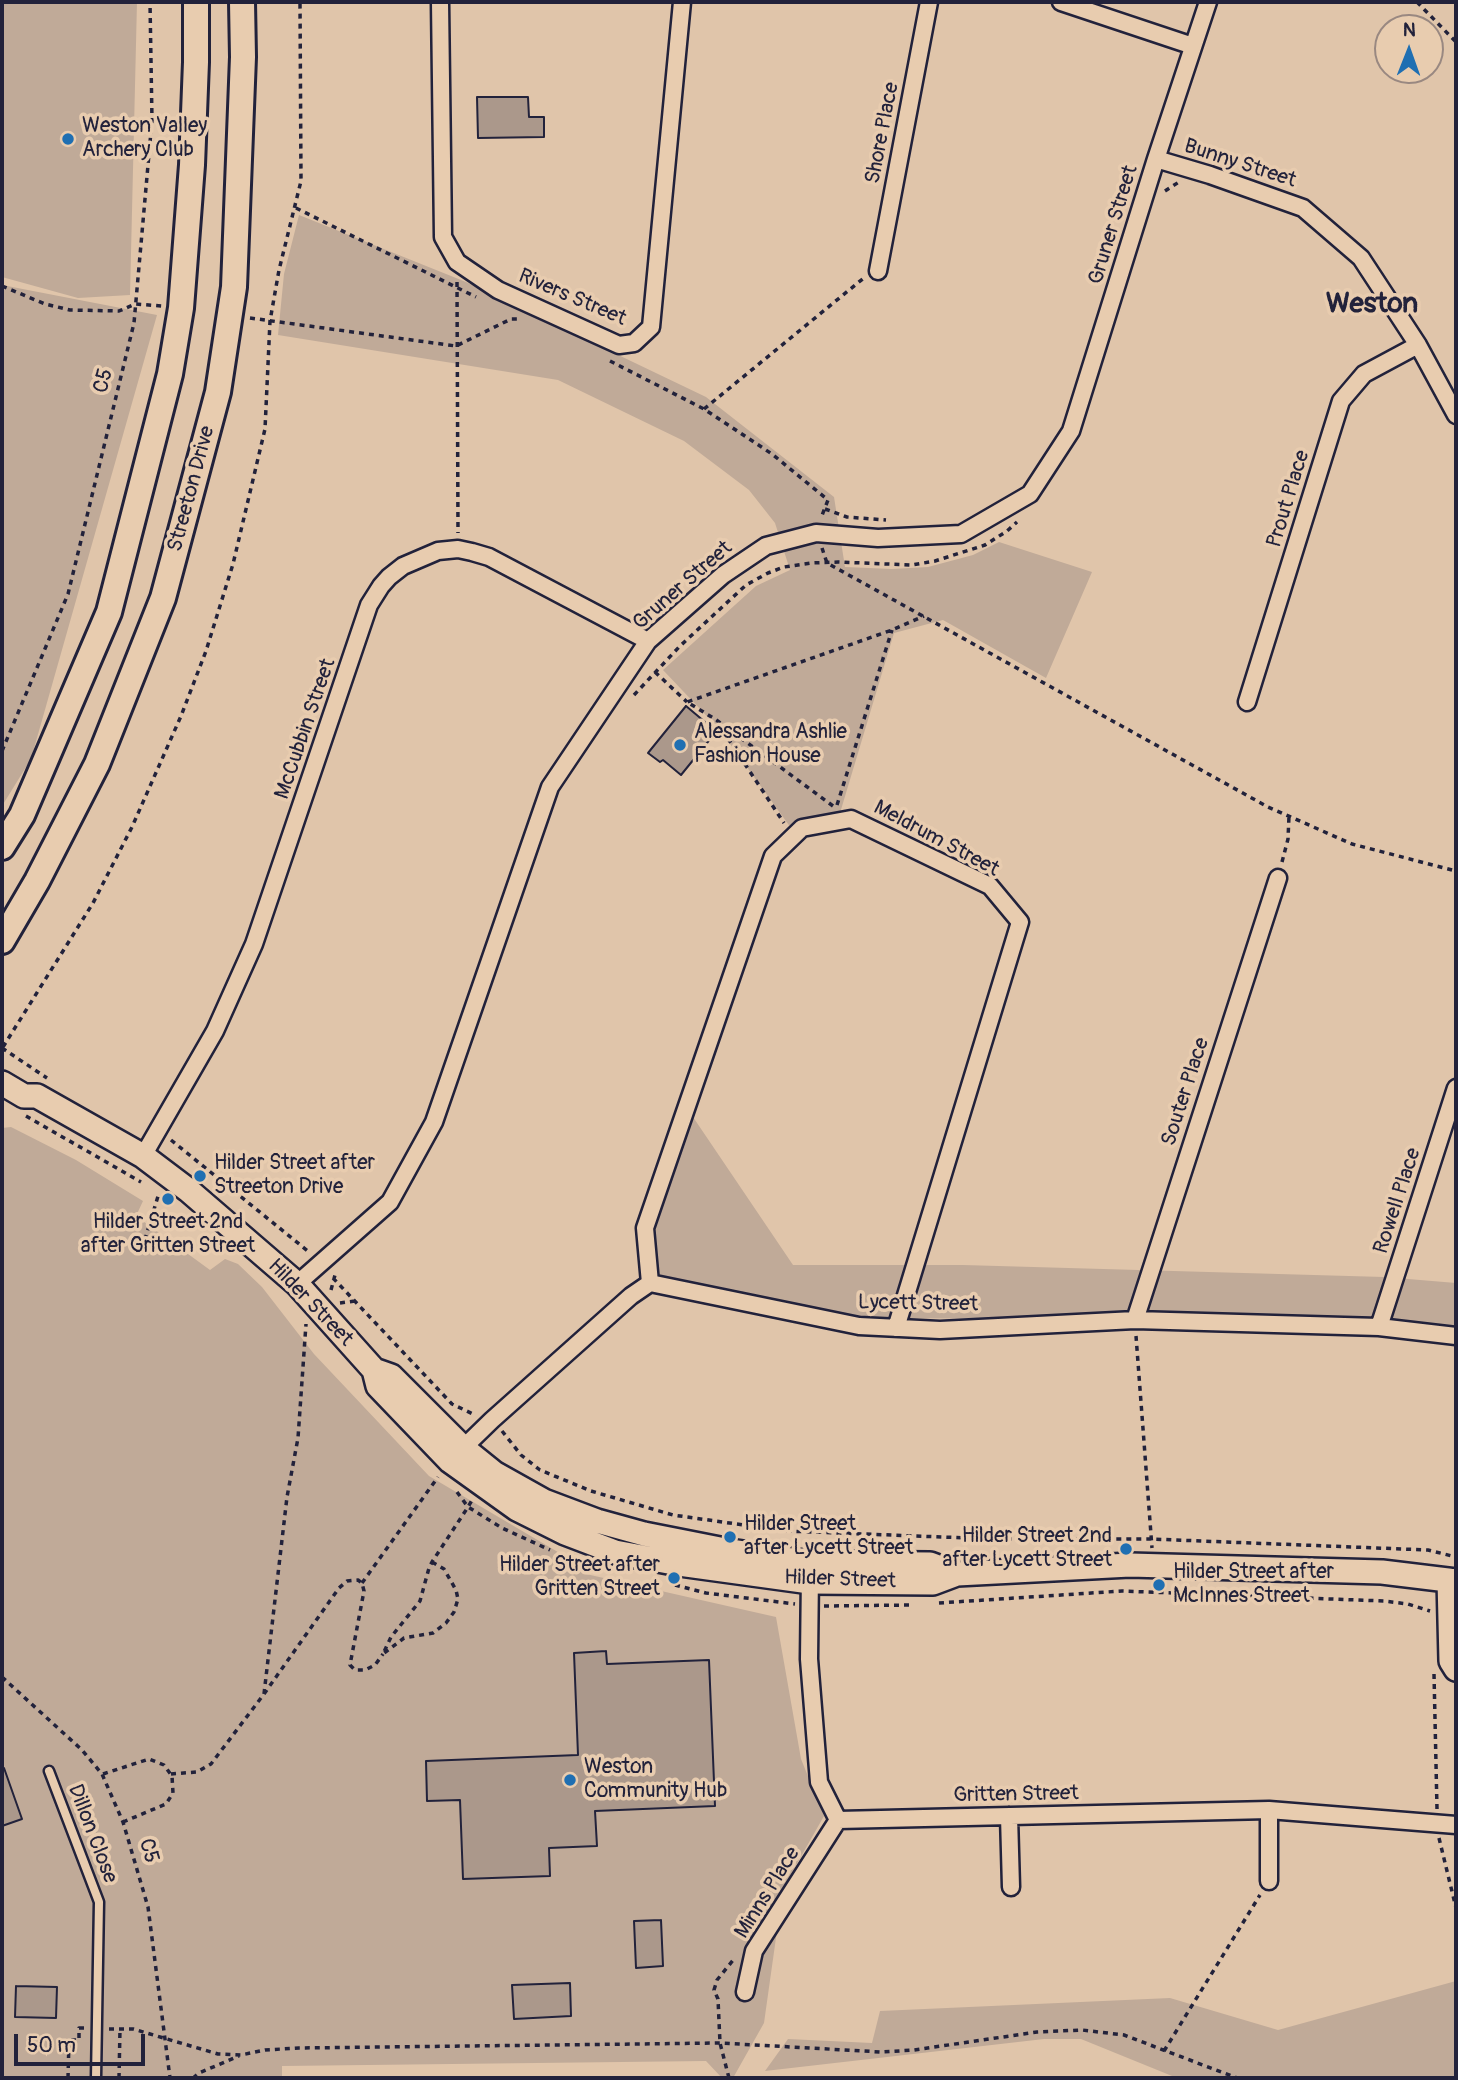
<!DOCTYPE html>
<html>
<head>
<meta charset="utf-8">
<style>
  body { margin:0 }
  #map { position:relative; width:1458px; height:2080px; overflow:hidden; background:#e0c5aa; font-family:Pangolin,sans-serif }
  canvas { display:block }
  .frame { position:absolute; inset:0; border:4px solid #22223b; pointer-events:none }
  .north { position:absolute; left:1374px; top:14px; width:70px; height:70px; box-sizing:border-box; background:#e8ccaf; border:2px solid #998881; border-radius:50%; rotate:1deg; font-size:19px; font-weight:700; line-height:28px; text-align:center; color:#22223b }
  .north::after { content:''; display:block; margin:auto; width:24px; height:32px; background:#1f6fb2; clip-path:polygon(50% 0,100% 100%,50% 72%,0 100%) }
  .scale { position:absolute; left:14px; top:2034px; width:131px; height:32px; box-sizing:border-box; border:4px solid #22223b; border-top:0; padding-left:9px; font-size:21px; line-height:24px; white-space:nowrap; color:#22223b; -webkit-text-stroke:5px #e8ccaf; paint-order:stroke }
</style>
</head>
<body>
<div id="map">
<canvas width="1458" height="2080"></canvas>
<div class="frame"></div>
<div class="north">N</div>
<div class="scale">50 m</div>
</div>
<script>
const context = document.querySelector('canvas').getContext('2d');
context.lineJoin = 'round';
function fill(path, color) {
  context.fillStyle = color;
  context.fill(path, 'evenodd');
}
function toPath(rows) {
  const path = new Path2D();
  for (const r of rows) {
    path.moveTo(r[0], r[1]);
    for (let i = 2; i < r.length; i += 2) path.lineTo(r[i], r[i + 1]);
  }
  return path;
}
function strokePath(path, color, width, dash) {
  context.strokeStyle = color;
  context.lineWidth = width;
  context.lineCap = dash ? 'butt' : 'round';
  context.setLineDash(dash || []);
  context.stroke(path);
}
function drawText(font, color, halo, rows, align = 'center') {
  context.font = font + ' Pangolin,sans-serif';
  context.lineWidth = 7;
  context.setLineDash([]);
  context.textBaseline = 'middle';
  context.strokeStyle = halo;
  context.fillStyle = color;
  for (const [text, x, y, turn = 0] of rows) {
    context.save();
    context.translate(x, y);
    context.rotate((+turn || 0) * Math.PI / 180);
    context.textAlign = isNaN(turn) ? turn : align;
    if (halo) context.strokeText(text, 0, 0);
    context.fillText(text, 0, 0);
    context.restore();
  }
}
fill(toPath([
  [2,2,137,2,130,295,78,298,2,277],
  [299,215,466,282,706,397,834,497,845,567,892,569,928,567,973,555,999,542,1092,572,1046,678,943,620,894,633,840,813,791,828,720,730,663,670,756,586,790,570,775,523,749,490,684,441,558,380,278,335,284,274],
  [2,285,157,315,31,759,2,806],
  [693,1117,793,1265,963,1265,1384,1277,1456,1283,1456,1331,1375,1321,870,1318,653,1278,655,1227],
  [11,1127,76,1160,143,1201,136,1216,210,1270,225,1259,238,1264,262,1287,314,1354,429,1476,590,1571,586,1574,776,1617,801,1759,824,1816,783,1888,764,2023,733,2078,722,2078,706,2061,282,2066,282,2078,2,2078,2,1128],
  [1456,1981,1456,2078,1177,2078,1081,2039,1044,2039,765,2071,788,2039,872,2043,880,2011,1170,1998,1278,2030]
]), '#c0aa98');
const building = toPath([
  [477,97,528,97,529,117,544,117,544,137,478,138,477,97],
  [686,706,711,727,705,734,711,738,681,775,663,760,660,762,648,753,686,706],
  [606,1651,607,1664,709,1660,715,1806,595,1811,597,1846,549,1848,550,1876,463,1879,460,1800,427,1801,426,1761,578,1755,574,1653,606,1651],
  [2,1768,4,1768,22,1819,2,1826,2,1768],
  [661,1920,663,1966,636,1968,634,1921,661,1920],
  [570,1983,571,2016,514,2019,512,1985,570,1983],
  [16,1986,57,1987,56,2018,15,2017,16,1986]
]);
fill(building, '#ab988b');
strokePath(building, '#22223b', 2);
const lane = toPath([
  [49,1771,99,1902,96,2078]
]);
const street = toPath([
  [440,2,443,237,457,262,498,290,619,345,634,343,651,327,682,2],
  [1061,2,1193,46],
  [1156,159,1210,175,1303,208,1361,258,1418,345,1456,415],
  [878,271,929,2],
  [1247,702,1341,401,1364,374,1418,345],
  [143,1156,215,1031,254,944,369,605,381,586,389,577,403,566,438,551,458,549,472,552,489,557,648,641],
  [650,1283,645,1228,773,856,802,828,851,819,990,886,1020,922,896,1328],
  [297,1284,390,1202,434,1122,550,787,648,641,723,575,766,546,816,533,878,538,961,534,1030,494,1071,431,1156,159,1208,2],
  [1135,1320,1278,878],
  [1379,1327,1456,1088],
  [456,1455,492,1420,631,1296,650,1283,859,1326,940,1330,1135,1320,1379,1327,1456,1336],
  [810,1573,809,1659,819,1782,838,1820,1269,1810,1456,1825],
  [1269,1810,1269,1881],
  [1009,1816,1011,1887],
  [745,1992,754,1951,838,1820]
]);
const secondary = toPath([
  [2,1083,24,1096,37,1096,143,1156,188,1190,297,1284,374,1370,391,1376,463,1448,494,1473,544,1501,597,1521,644,1534,730,1551,811,1563,930,1564,957,1574],
  [374,1370,378,1386,450,1461,517,1509,565,1533,615,1552,679,1564,810,1582,933,1583,957,1574,1130,1565,1382,1572,1456,1581],
  [1449,1580,1451,1661,1456,1669]
]);
const primary = toPath([
  [2,847,22,815,109,612,170,374,181,308,192,165,196,62,196,2],
  [2,941,37,881,97,764,163,598,218,392,234,287,243,57,242,2]
]);
strokePath(lane, '#22223b', 13);
strokePath(street, '#22223b', 21);
strokePath(secondary, '#22223b', 28);
strokePath(primary, '#22223b', 30);
strokePath(toPath([
  [1417,2,1456,42],
  [1165,191,1179,182],
  [296,208,476,297],
  [457,282,458,533],
  [2,286,45,304,70,310,119,311,135,304,162,306],
  [250,318,456,346,511,319,521,319],
  [610,361,704,409,772,454,828,500,821,518],
  [704,409,865,277],
  [825,509,847,517,886,520],
  [822,548,827,563,1268,807,1352,844,1456,871],
  [655,672,687,702],
  [634,695,680,646,746,585,768,573,784,567,811,563,838,562,912,565,935,561,985,545,1007,531,1017,522],
  [717,722,784,823],
  [2,751,68,594,134,323,152,120,150,2],
  [837,805,892,630],
  [833,806,715,719,687,702,892,630,924,616],
  [1282,862,1288,839,1289,816],
  [3,1047,93,903,132,827,181,716,206,651,233,564,265,429,270,321,279,270,301,181,300,2],
  [2,1048,47,1078],
  [26,1116,141,1182],
  [171,1140,309,1252],
  [147,1250,146,1236,159,1193],
  [333,1278,452,1404,475,1415],
  [331,1290,335,1275],
  [340,1303,355,1301],
  [1136,1336,1152,1548],
  [502,1431,521,1455,540,1470,591,1491,673,1515,786,1531,994,1539,1151,1539,1428,1550,1456,1557],
  [457,1492,468,1507,502,1528,550,1550],
  [432,1562,444,1569,456,1590,458,1599,454,1612,446,1623,433,1633,404,1638,383,1654,391,1637,420,1601,429,1568,432,1562,468,1507,472,1500],
  [362,1583,438,1477],
  [675,1585,706,1593,795,1604],
  [939,1603,1122,1591,1384,1601,1408,1604,1430,1611],
  [824,1606,910,1605],
  [1434,1674,1437,1809],
  [2,1677,82,1750,102,1774,123,1822,148,1907,170,2078],
  [264,1694,287,1497,298,1438,306,1324],
  [103,1774,149,1759,164,1765,172,1776,173,1793,166,1804,123,1822],
  [171,1774,197,1772,211,1764,264,1694,339,1588,347,1581,358,1580,362,1583,364,1591,350,1665,355,1670,365,1670,375,1665,383,1654],
  [1439,1838,1456,1908],
  [109,2029,133,2029,218,2054,241,2055,265,2050,299,2048,720,2043,881,2052,914,2050,1037,2032,1082,2030,1124,2035,1237,2078],
  [1164,2051,1260,1895],
  [68,2078,69,2040,79,2040,79,2028,87,2028],
  [119,2078,120,2029],
  [193,2078,199,2073,239,2056],
  [729,2078,720,2043,718,1999,714,1990,717,1980,734,1959]
]), '#22223b', 3.5, [5, 5]);
strokePath(lane, '#e8ccaf', 8);
strokePath(street, '#e8ccaf', 16);
strokePath(secondary, '#e8ccaf', 23);
strokePath(primary, '#e8ccaf', 24);
for (const [x, y, r, color] of [
  [68,139,7,"#1f6fb2"],
  [680,745,7,"#1f6fb2"],
  [200,1176,7,"#1f6fb2"],
  [168,1199,7,"#1f6fb2"],
  [730,1537,7,"#1f6fb2"],
  [1126,1549,7,"#1f6fb2"],
  [674,1578,7,"#1f6fb2"],
  [1159,1585,7,"#1f6fb2"],
  [570,1780,7,"#1f6fb2"]
]) {
  const dot = new Path2D();
  dot.arc(x, y, r, 0, 2 * Math.PI);
  context.fillStyle = color;
  context.fill(dot);
  strokePath(dot, '#e8ccaf', 2.5);
}
drawText('21px', '#22223b', '#e8ccaf', [
  ["Weston Valley",82,127],
  ["Archery Club",82,151],
  ["Alessandra Ashlie",694,733],
  ["Fashion House",694,757],
  ["Hilder Street after",214,1164],
  ["Streeton Drive",214,1188],
  ["Hilder Street 2nd",168,1223,"center"],
  ["after Gritten Street",168,1247,"center"],
  ["Hilder Street",744,1525],
  ["after Lycett Street",744,1549],
  ["Hilder Street 2nd",1112,1537,"right"],
  ["after Lycett Street",1112,1561,"right"],
  ["Hilder Street after",660,1566,"right"],
  ["Gritten Street",660,1590,"right"],
  ["Hilder Street after",1173,1573],
  ["McInnes Street",1173,1597],
  ["Weston",584,1768],
  ["Community Hub",584,1792]
], 'left');
drawText('21px', '#22223b', '#e8ccaf', [
  ["Shore Place",883,133,-79],
  ["Bunny Street",1240,164,18],
  ["Gruner Street",1114,225,-73],
  ["Rivers Street",572,298,23],
  ["C5",104,381,-76],
  ["Streeton Drive",192,489,-75],
  ["Prout Place",1289,499,-73],
  ["Gruner Street",683,586,-41],
  ["McCubbin Street",306,729,-71],
  ["Meldrum Street",936,839,28],
  ["Souter Place",1186,1092,-72],
  ["Rowell Place",1398,1201,-72],
  ["Hilder Street",310,1303,46],
  ["Lycett Street",918,1304,1],
  ["Hilder Street",840,1580,2],
  ["Gritten Street",1016,1795,-1],
  ["Dillon Close",92,1834,69],
  ["C5",148,1851,73],
  ["Minns Place",768,1893,-58]
]);
drawText('bold 28px', '#22223b', '#e8ccaf', [
  ["Weston",1372,305]
]);
</script>
</body>
</html>
